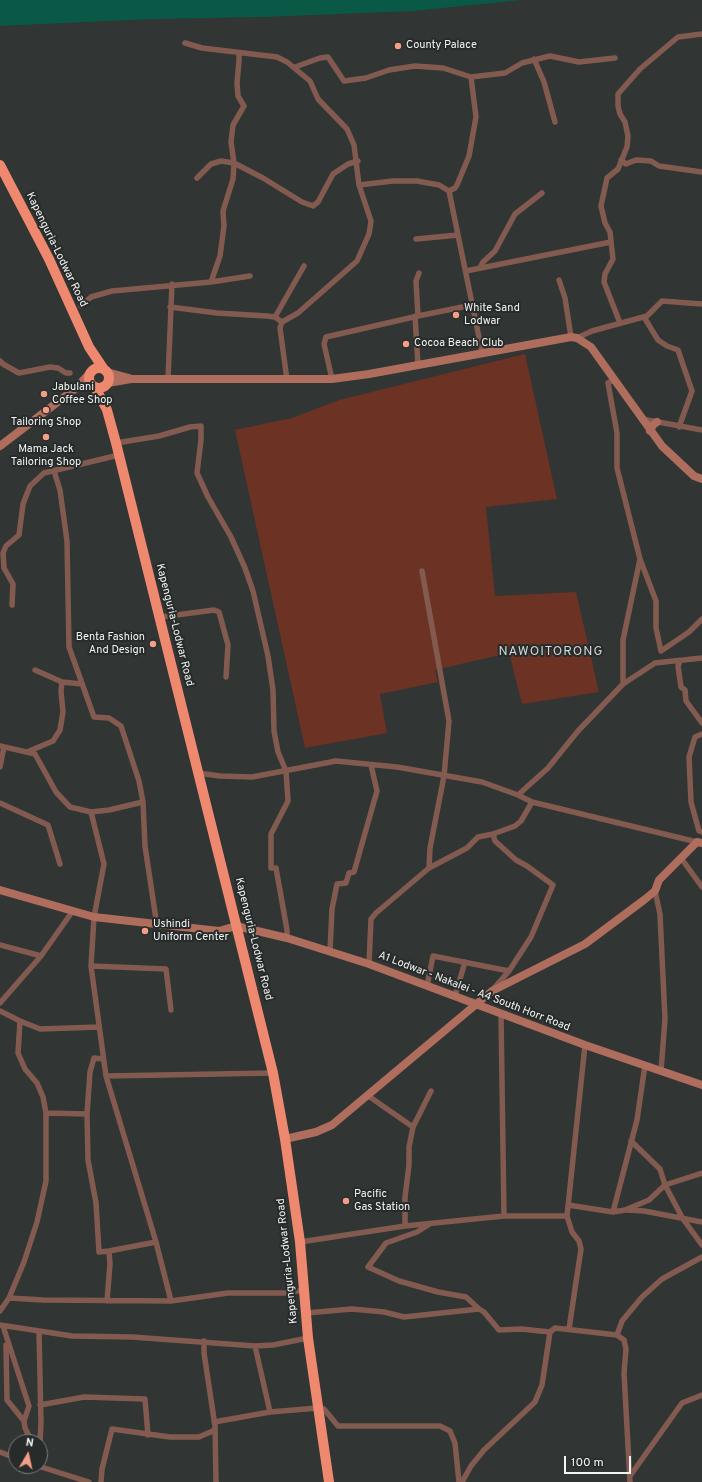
<!DOCTYPE html>
<html>
<head>
<meta charset="utf-8">
<style>
  body { margin:0 }
  #map { position:relative; width:702px; height:1482px; overflow:hidden; background:#313533; font-family:Overpass,sans-serif }
  canvas { display:block }
  .north { position:absolute; left:8px; top:1434px; width:40px; height:40px; box-sizing:border-box; background:#272b2a; border:1px solid #787b7a; border-radius:50%; rotate:9deg; font-size:11px; font-weight:700; line-height:16px; text-align:center; color:#f1f4f3 }
  .north::after { content:''; display:block; margin:auto; width:14px; height:18px; background:#f49e88; clip-path:polygon(50% 0,100% 100%,50% 72%,0 100%) }
  .scale { position:absolute; left:564px; top:1456px; width:67px; height:18px; box-sizing:border-box; border:2px solid #f1f4f3; border-top:0; padding-left:5px; font-size:12px; line-height:14px; white-space:nowrap; color:#f1f4f3; -webkit-text-stroke:3px #272b2a; paint-order:stroke }
</style>
</head>
<body>
<div id="map">
<canvas width="702" height="1482"></canvas>
<div class="north">N</div>
<div class="scale">100 m</div>
</div>
<script>
const context = document.querySelector('canvas').getContext('2d');
context.lineJoin = 'round';
function fill(path, color) {
  context.fillStyle = color;
  context.fill(path, 'evenodd');
}
function toPath(rows) {
  const path = new Path2D();
  for (const r of rows) {
    if (r.length === 3) {
      path.moveTo(r[0] + r[2], r[1]);
      path.arc(r[0], r[1], r[2], 0, 2 * Math.PI);
      continue;
    }
    path.moveTo(r[0], r[1]);
    for (let i = 2; i < r.length; i += 2) path.lineTo(r[i], r[i + 1]);
  }
  return path;
}
function strokePath(path, color, width, dash) {
  context.strokeStyle = color;
  context.lineWidth = width;
  context.lineCap = dash ? 'butt' : 'round';
  context.setLineDash(dash || []);
  context.stroke(path);
}
function drawText(font, color, halo, rows, align = 'center') {
  context.font = font + ' Overpass,sans-serif';
  context.lineWidth = 4;
  context.setLineDash([]);
  context.textBaseline = 'middle';
  context.strokeStyle = halo;
  context.fillStyle = color;
  for (const [text, x, y, turn = 0] of rows) {
    context.save();
    context.translate(x, y);
    context.rotate((+turn || 0) * Math.PI / 180);
    context.textAlign = isNaN(turn) ? turn : align;
    if (halo) context.strokeText(text, 0, 0);
    context.fillText(text, 0, 0);
    context.restore();
  }
}
fill(toPath([
  [525,354,557,499,486,507,495,596,576,592,599,692,522,704,509,653,435,670,438,682,380,694,387,733,305,748,235,430,292,418,339,400]
]), '#6c3224');
fill(toPath([
  [0,0,522,0,413,11,264,17,151,19,0,26]
]), '#0a5947');
strokePath(toPath([
  [185,43,202,48,277,57,287,62,310,81,318,99,347,129,354,145,359,185,371,221,369,234,357,261,298,313,282,322,280,328,287,380],
  [534,59,544,82,555,122],
  [295,67,320,58,328,57,344,81,366,78,389,70,415,66,443,68,471,77,476,117,469,156,457,185,455,188,449,191],
  [471,77,505,73,522,63,550,56,579,62,615,58],
  [621,160,626,164,636,160,651,161,659,166,702,172],
  [197,178,211,164,221,161,234,163,263,178,302,202,313,206,318,202,333,174,348,164,358,161],
  [359,185,393,181,417,181,439,185,449,191,482,352],
  [416,239,458,235],
  [480,268,483,262,495,251,515,214,542,193],
  [466,271,611,242],
  [559,280,565,298,571,337],
  [211,282,220,256,224,226,223,211,233,179,234,163,231,142,233,125,244,106,238,96,237,83,239,61,239,53],
  [81,306,91,297,112,291,211,282,250,276],
  [170,307,217,313,267,316,275,317,282,322],
  [415,316,418,365],
  [418,316,416,281,419,273],
  [275,317,304,266],
  [644,317,658,340,667,346,678,350,692,391,679,427],
  [620,323,604,282,605,274,613,259,610,232,605,223,601,206,607,178,618,169,627,147,628,136,625,122,620,114,618,106,618,94,640,69,678,37,702,34],
  [577,338,592,331,647,316,662,301,702,304],
  [0,361,3,364,19,373,50,367,58,368,66,373,70,373],
  [168,379,172,284],
  [332,379,324,344,326,337,418,316,472,305],
  [642,419,702,430],
  [116,443,159,436,190,427,201,426,201,440,197,473,208,497,231,537,245,568,253,591,268,656,273,690,274,731,278,752,286,771,288,801,271,834,271,868,276,868,287,930,287,938],
  [54,471,60,490,67,541,69,647,94,717,109,718,121,726,139,781,143,802,145,846,157,926],
  [640,559,656,601,656,628,661,651,689,632,702,619],
  [422,571,449,721,444,776,430,848,429,868],
  [12,605,13,584,4,568,3,553,6,546,19,535,23,504,30,486,44,473,119,455],
  [161,617,214,610,219,612,228,645,226,677],
  [680,661,678,666,681,687,685,690,686,701,702,723],
  [35,670,62,682,82,684],
  [623,684,655,663,702,658],
  [702,734,695,737,689,757,691,802,699,831,702,832],
  [0,746,35,754,56,792,70,807,91,812,109,810,143,802],
  [27,752,53,741,60,730,63,712,61,691,62,682],
  [0,767,4,747],
  [198,773,220,776,252,777,336,761,397,767,482,782,518,795,532,802,697,842],
  [518,795,548,768,578,731,623,684,623,640,640,559,617,468,617,433,608,383,615,379],
  [0,803,48,825,60,864],
  [91,812,104,864,94,917,91,966,166,969,171,1010],
  [681,858,702,887],
  [655,891,660,914,665,1019,661,1071],
  [0,945,41,956],
  [330,951,332,909,337,884,346,883,349,873,354,872,377,791,371,765],
  [369,964,371,919,376,913,429,868,467,848,478,837,493,834],
  [91,966,106,1076,156,1242,171,1301],
  [427,986,433,956,509,971],
  [494,988,509,971,531,937,553,885,527,866,516,860,495,841,493,834,515,826,521,821,532,802],
  [455,996,465,962],
  [0,1003,41,956,72,912],
  [0,1011,20,1021,18,1053,25,1069,37,1083,43,1097,46,1113],
  [501,1014,504,1216,567,1216],
  [20,1021,40,1029,99,1027],
  [103,1059,94,1058,90,1072,87,1114,88,1160,96,1203,99,1252,109,1251],
  [106,1076,273,1073],
  [367,1095,413,1127],
  [631,1141,660,1169,665,1185,683,1219,702,1245],
  [568,1205,613,1212,637,1120,645,1065],
  [627,1210,644,1211,702,1222],
  [613,1212,625,1210,649,1200,665,1185,702,1173],
  [428,1225,417,1232,386,1243,368,1267,399,1281,438,1292,466,1297,479,1309],
  [405,1226,405,1197,409,1165,409,1147,413,1127,431,1091],
  [300,1242,405,1226,504,1216],
  [9,1298,43,1300,171,1301,228,1293,285,1293,304,1290],
  [107,1301,110,1264,109,1251,156,1242],
  [0,1311,9,1298,24,1262,37,1222,46,1181,46,1113,87,1114],
  [306,1313,352,1309,384,1312,404,1317,479,1309,484,1312,499,1330,521,1329,550,1332,555,1328,617,1335,624,1340,626,1349,624,1373,630,1482],
  [0,1325,72,1336,132,1337,255,1346,273,1345,308,1338],
  [3,1326,29,1406,24,1421,25,1428,29,1436,27,1442],
  [569,1329,581,1249,579,1241,572,1232,567,1216,585,1045],
  [39,1331,41,1423,40,1442],
  [617,1335,622,1321,642,1297,662,1279,702,1257],
  [204,1341,204,1353,215,1426,216,1482],
  [6,1345,7,1400,24,1421],
  [255,1346,270,1412],
  [40,1405,84,1397,145,1399,148,1435],
  [214,1422,270,1412,318,1408,324,1409,338,1426,440,1426,450,1431,455,1443,459,1482],
  [0,1452,16,1458],
  [38,1466,89,1482],
  [630,1476,682,1403,702,1395],
  [101,1482,102,1469,112,1429,170,1437,199,1437,215,1430],
  [462,1482,471,1466,484,1450,535,1402,542,1385,550,1332]
]), '#835a4f', 5.5);
strokePath(toPath([
  [107,372,129,378],
  [108,383,131,379,332,379,369,374,571,337,577,338,591,347,662,446,694,476,702,479],
  [76,388,93,385],
  [650,431,653,425,657,422],
  [0,446,76,388,89,374],
  [0,890,94,917,219,931,236,926,287,938,369,964,585,1045,702,1085],
  [285,1139,316,1132,332,1125,492,991,585,944,644,900,655,891,659,880,697,842,702,843]
]), '#af6e5d', 8);
strokePath(toPath([
  [0,165,49,259,89,347,103,368],
  [99,378,10],
  [95,387,107,410,116,443,273,1073,285,1139,300,1242,308,1338,329,1482]
]), '#ee8970', 10);
for (const [x, y, r, color] of [
  [398,46,4,"#f49e88"],
  [456,315,4,"#f49e88"],
  [406,344,4,"#f49e88"],
  [44,394,4,"#f49e88"],
  [46,410,4,"#f49e88"],
  [46,437,4,"#f49e88"],
  [153,644,4,"#f49e88"],
  [145,931,4,"#f49e88"],
  [346,1201,4,"#f49e88"]
]) {
  const dot = new Path2D();
  dot.arc(x, y, r, 0, 2 * Math.PI);
  context.fillStyle = color;
  context.fill(dot);
  strokePath(dot, '#272b2a', 1.5);
}
drawText('11px', '#f1f4f3', '#272b2a', [
  ["County Palace",406,46],
  ["White Sand",464,309],
  ["Lodwar",464,322],
  ["Cocoa Beach Club",414,344],
  ["Jabulani",52,388],
  ["Coffee Shop",52,401],
  ["Tailoring Shop",46,423,"center"],
  ["Mama Jack",46,450,"center"],
  ["Tailoring Shop",46,463,"center"],
  ["Benta Fashion",145,638,"right"],
  ["And Design",145,651,"right"],
  ["Ushindi",153,925],
  ["Uniform Center",153,938],
  ["Pacific",354,1195],
  ["Gas Station",354,1208]
], 'left');
drawText('11px', '#f1f4f3', '#272b2a', [
  ["Kapenguria-Lodwar Road",56,250,64],
  ["Kapenguria-Lodwar Road",174,625,76],
  ["Kapenguria-Lodwar Road",253,939,76],
  ["A1 Lodwar - Nakalei - A4 South Horr Road",474,992,21],
  ["Kapenguria-Lodwar Road",288,1261,-96]
]);
context.letterSpacing = '1px';
drawText('13px', '#d2d8d6', '#272b2a', [
  ["NAWOITORONG",551,652]
]);
context.letterSpacing = '0px';
</script>
</body>
</html>
